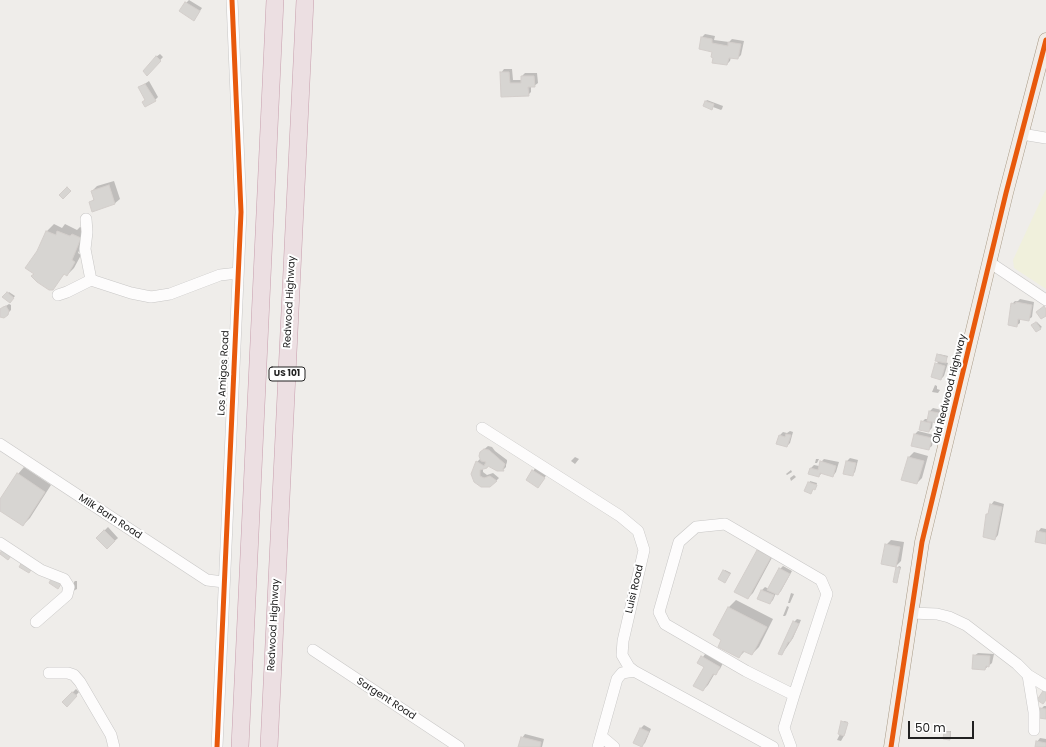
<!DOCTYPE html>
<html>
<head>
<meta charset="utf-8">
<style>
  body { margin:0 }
  #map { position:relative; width:1046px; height:747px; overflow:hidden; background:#efedea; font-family:Poppins,sans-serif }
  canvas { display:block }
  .scale { position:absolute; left:908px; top:721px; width:66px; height:18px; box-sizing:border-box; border:2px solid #212121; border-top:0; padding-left:5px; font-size:12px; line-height:14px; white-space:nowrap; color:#212121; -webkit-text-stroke:3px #fff; paint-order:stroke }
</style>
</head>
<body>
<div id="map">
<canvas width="1046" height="747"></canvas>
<div class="scale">50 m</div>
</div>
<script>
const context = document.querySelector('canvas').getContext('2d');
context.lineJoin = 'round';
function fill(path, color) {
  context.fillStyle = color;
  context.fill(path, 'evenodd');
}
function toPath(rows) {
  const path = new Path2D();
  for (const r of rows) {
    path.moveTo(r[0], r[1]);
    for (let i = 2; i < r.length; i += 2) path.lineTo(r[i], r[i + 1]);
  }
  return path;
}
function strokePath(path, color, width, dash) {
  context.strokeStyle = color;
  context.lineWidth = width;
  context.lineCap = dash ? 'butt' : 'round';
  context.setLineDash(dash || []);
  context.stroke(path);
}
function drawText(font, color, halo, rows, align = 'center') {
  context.font = font + ' Poppins,sans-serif';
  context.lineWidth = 4;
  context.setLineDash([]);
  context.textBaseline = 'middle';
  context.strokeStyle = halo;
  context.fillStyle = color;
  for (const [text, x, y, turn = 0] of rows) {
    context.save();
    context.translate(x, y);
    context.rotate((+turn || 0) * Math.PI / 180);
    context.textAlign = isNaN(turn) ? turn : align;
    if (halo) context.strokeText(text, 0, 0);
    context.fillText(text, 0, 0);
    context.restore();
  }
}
fill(toPath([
  [1046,189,1046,289,1014,268,1013,260]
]), '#f0f0dc');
fill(toPath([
  [189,0,202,8,194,20,186,3],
  [705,34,715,36,714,40,729,42,732,39,744,41,741,55,738,58,731,57,730,61,727,64,702,37],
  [160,54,163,57,150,71,156,57],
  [504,69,512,69,513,80,522,80,522,76,525,73,537,73,538,83,534,86,531,86,531,92,528,95,502,96,501,73],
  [149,81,158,97,155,100,140,87],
  [707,100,723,106,722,109,721,110,713,107,712,109,706,101],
  [114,181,120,199,114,204,90,203,95,198,92,191,97,186],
  [54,224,62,228,65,224,77,230,80,227,88,231,78,253,81,255,74,268,67,275,65,273,52,289,32,276,34,273,38,252,47,231],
  [9,292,15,296,10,302,4,297],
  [1020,299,1034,302,1032,317,1028,320,1020,318,1020,323,1016,326,1012,304,1015,301,1018,301],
  [9,304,11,305,11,310,8,313,0,315,1,309],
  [1037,322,1042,327,1036,331,1034,324],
  [939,354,948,356,945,362,948,363,944,376,941,379,936,364,939,361,938,355],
  [935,385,937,386,937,389,940,390,938,393,932,392],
  [933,408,942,410,940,419,937,422,933,421,932,428,929,431,922,422,925,419,928,419,930,411],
  [790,431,793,432,790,443,787,446,780,435,783,432,787,433],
  [918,431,934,435,932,446,928,449,915,434],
  [488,446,492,447,495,451,507,460,507,462,506,465,506,467,503,470,489,465,483,468,483,472,487,475,493,473,499,478,496,481,481,486,477,462,481,458,481,452],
  [914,452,928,456,922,478,917,483,909,457],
  [575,457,579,459,575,464,571,461],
  [850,458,858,460,855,472,852,475,847,461],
  [816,459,819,459,817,463,815,463],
  [824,459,839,462,836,472,833,476,822,473,819,476,811,468,814,465,819,466,821,462],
  [24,467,51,485,30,518,23,525,0,510,0,501,18,474],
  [536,467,547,474,541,483,527,480],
  [791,470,792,472,787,475,786,474],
  [794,475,796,477,791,481,790,478],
  [810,481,817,483,816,487,813,488,811,493,806,491],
  [994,501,1004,504,998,535,995,539,987,514,990,512,991,505],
  [108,527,118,538,107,548,97,538],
  [1041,528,1046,529,1046,543,1038,532],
  [891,540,904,542,901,561,896,566,886,545],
  [763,545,775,552,753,593,748,598,736,592,758,550],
  [783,566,792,571,781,591,778,594,776,593,773,600,770,603,762,590,765,587,769,589,780,569],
  [899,566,901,567,897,582,897,568],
  [725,570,731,573,725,582,724,571],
  [75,581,77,581,77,589,73,591,74,582],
  [791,593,794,594,790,603,788,603],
  [736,600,773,619,759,647,752,654,745,651,739,657,723,639,715,635,729,607],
  [787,606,789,607,786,615,785,616,783,616],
  [797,619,801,620,793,638,782,654,794,622],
  [707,651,724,661,720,669,715,673,708,685,703,690,705,666,699,663],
  [978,653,994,654,992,663,985,669,974,656],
  [76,689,79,692,67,705,63,702],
  [1044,706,1046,706,1046,718,1041,709],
  [844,721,848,722,845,734,841,741,837,740,840,734],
  [644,725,651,729,645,743,641,746,634,742,641,728],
  [946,731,951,731,951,737,950,739,944,739,945,732],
  [525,734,544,739,542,747,519,747,522,738],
  [1040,738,1046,739,1046,747,1036,747,1037,742]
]), '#0003');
const building = toPath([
  [185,2,200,11,194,21,179,11,185,2],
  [701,37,712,39,712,43,728,46,728,42,741,44,738,59,729,58,727,65,712,63,713,58,711,57,712,52,699,49,701,37],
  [156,56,161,61,147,76,143,71,156,56],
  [500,72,509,72,510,83,521,83,521,76,534,76,535,87,528,87,529,96,501,97,500,72],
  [145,84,156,101,145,107,142,102,145,100,138,87,145,84],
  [705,101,714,104,712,110,703,106,705,101],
  [109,185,115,204,92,212,89,202,94,200,91,191,109,185],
  [67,187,71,191,63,199,59,195,67,187],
  [46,231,56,235,57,231,70,236,72,234,81,238,72,260,75,262,67,276,64,274,53,290,49,290,37,282,31,276,34,274,25,268,37,251,46,231],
  [7,292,14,298,10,303,2,297,7,292],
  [1016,302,1032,305,1029,321,1018,319,1017,327,1008,325,1011,303,1015,304,1016,302],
  [6,306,9,311,8,315,4,318,0,317,0,309,3,307,6,306],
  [1044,306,1046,309,1046,316,1041,319,1036,312,1044,306],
  [1036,322,1041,329,1036,332,1031,325,1036,322],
  [937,354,947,357,946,363,935,361,937,354],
  [935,363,945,366,941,380,931,377,935,363],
  [929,411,939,413,937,423,927,421,929,411],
  [921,421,931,423,929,432,919,430,921,421],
  [786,434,791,435,787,447,776,444,779,435,785,437,786,434],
  [914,434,932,438,929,450,911,446,914,434],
  [484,449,489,450,505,464,503,469,504,471,497,471,488,466,487,468,480,470,480,476,484,478,490,476,497,481,490,487,481,487,474,482,471,474,476,461,484,466,486,462,481,461,479,456,480,452,484,449],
  [908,457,924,461,917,484,901,480,908,457],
  [820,461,836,466,833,477,820,473,819,477,808,474,810,468,818,470,820,461],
  [846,461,856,463,853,476,843,474,846,461],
  [532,470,545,478,538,488,526,480,532,470],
  [17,473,45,492,23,526,0,511,0,499,17,473],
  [808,482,817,485,815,490,813,489,811,494,804,491,808,482],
  [990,504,1002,507,995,540,983,537,986,514,988,514,990,504],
  [104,530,115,541,107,549,96,538,104,530],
  [1037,531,1046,533,1046,544,1035,542,1037,531],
  [885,544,900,547,896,567,881,564,885,544],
  [2,549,11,556,8,560,0,554,2,549],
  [757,550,771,557,748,599,734,592,757,550],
  [22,562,32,568,29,573,19,567,22,562],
  [896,567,900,568,897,583,893,582,896,567],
  [779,568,790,574,778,595,767,590,779,568],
  [723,570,730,574,725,583,718,579,723,570],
  [51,579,61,584,58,589,49,583,51,579],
  [761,590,774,595,770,604,757,599,761,590],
  [728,607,767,627,752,655,743,651,739,658,718,647,721,640,713,635,728,607],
  [793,621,799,624,790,642,788,642,782,655,778,654,793,621],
  [973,655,990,656,989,667,986,666,985,670,972,669,973,655],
  [701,656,720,667,716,675,713,674,703,691,693,686,704,667,697,663,701,656],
  [1045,688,1046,689,1046,700,1043,704,1037,700,1045,688],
  [72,692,77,696,67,707,62,702,72,692],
  [1040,708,1046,709,1046,719,1039,718,1040,708],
  [841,721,848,723,844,736,838,734,841,721],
  [640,728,649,732,642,747,633,743,640,728],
  [944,732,950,732,950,740,943,739,944,732],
  [521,737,541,742,540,747,518,747,521,737],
  [1036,741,1046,743,1046,747,1035,747,1036,741]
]);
fill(building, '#d7d5d2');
strokePath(building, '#d3cecb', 1);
const minor = toPath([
  [1022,134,1046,138],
  [989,262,1046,300],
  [91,280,131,293,151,297,170,294,220,275,238,273],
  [58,295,67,292,91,280,85,249,87,232,86,219],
  [482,428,620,516,638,531,644,550,623,641,622,655,629,667,634,671,773,747],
  [0,444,207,580,224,582],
  [0,543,41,570,64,579,69,587,67,595,36,622],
  [911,613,937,614,949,617,966,625,1017,664,1028,675,1046,686],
  [313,650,459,747],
  [49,673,68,673,74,675,80,682,111,735,114,747],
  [1028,675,1034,712,1034,730],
  [601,736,614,747],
  [217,747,241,212,232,0],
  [598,747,617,679,622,673,634,671],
  [791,747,784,728,794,695,827,594,821,580,725,524,696,527,679,542,659,612,665,624,746,671,794,695]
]);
const major = toPath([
  [891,747,922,542,1006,193,1046,40]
]);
const highway = toPath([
  [240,747,275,0],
  [269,747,305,0]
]);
strokePath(minor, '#c8c7c6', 12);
strokePath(major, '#a69985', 15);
strokePath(highway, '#c79ead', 18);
strokePath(minor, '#fdfcfc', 11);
strokePath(major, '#f2ece6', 14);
strokePath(highway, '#ecdfe2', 17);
strokePath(toPath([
  [217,747,241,212,232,0],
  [891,747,922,542,1006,193,1046,40]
]), '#e8590c', 5);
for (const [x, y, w] of [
  [287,374,36]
]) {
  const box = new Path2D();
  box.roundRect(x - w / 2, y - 7, w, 14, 3);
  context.fillStyle = '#fff';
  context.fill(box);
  strokePath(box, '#212121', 1);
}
drawText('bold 9px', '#212121', null, [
  ["US 101",287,374]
]);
drawText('10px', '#212121', '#fff', [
  ["Redwood Highway",290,302,-87],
  ["Los Amigos Road",224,373,-87],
  ["Old Redwood Highway",950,389,-76],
  ["Milk Barn Road",110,517,33],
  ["Luisi Road",635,589,-77],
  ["Redwood Highway",274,625,-87],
  ["Sargent Road",386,699,33]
]);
</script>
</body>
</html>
